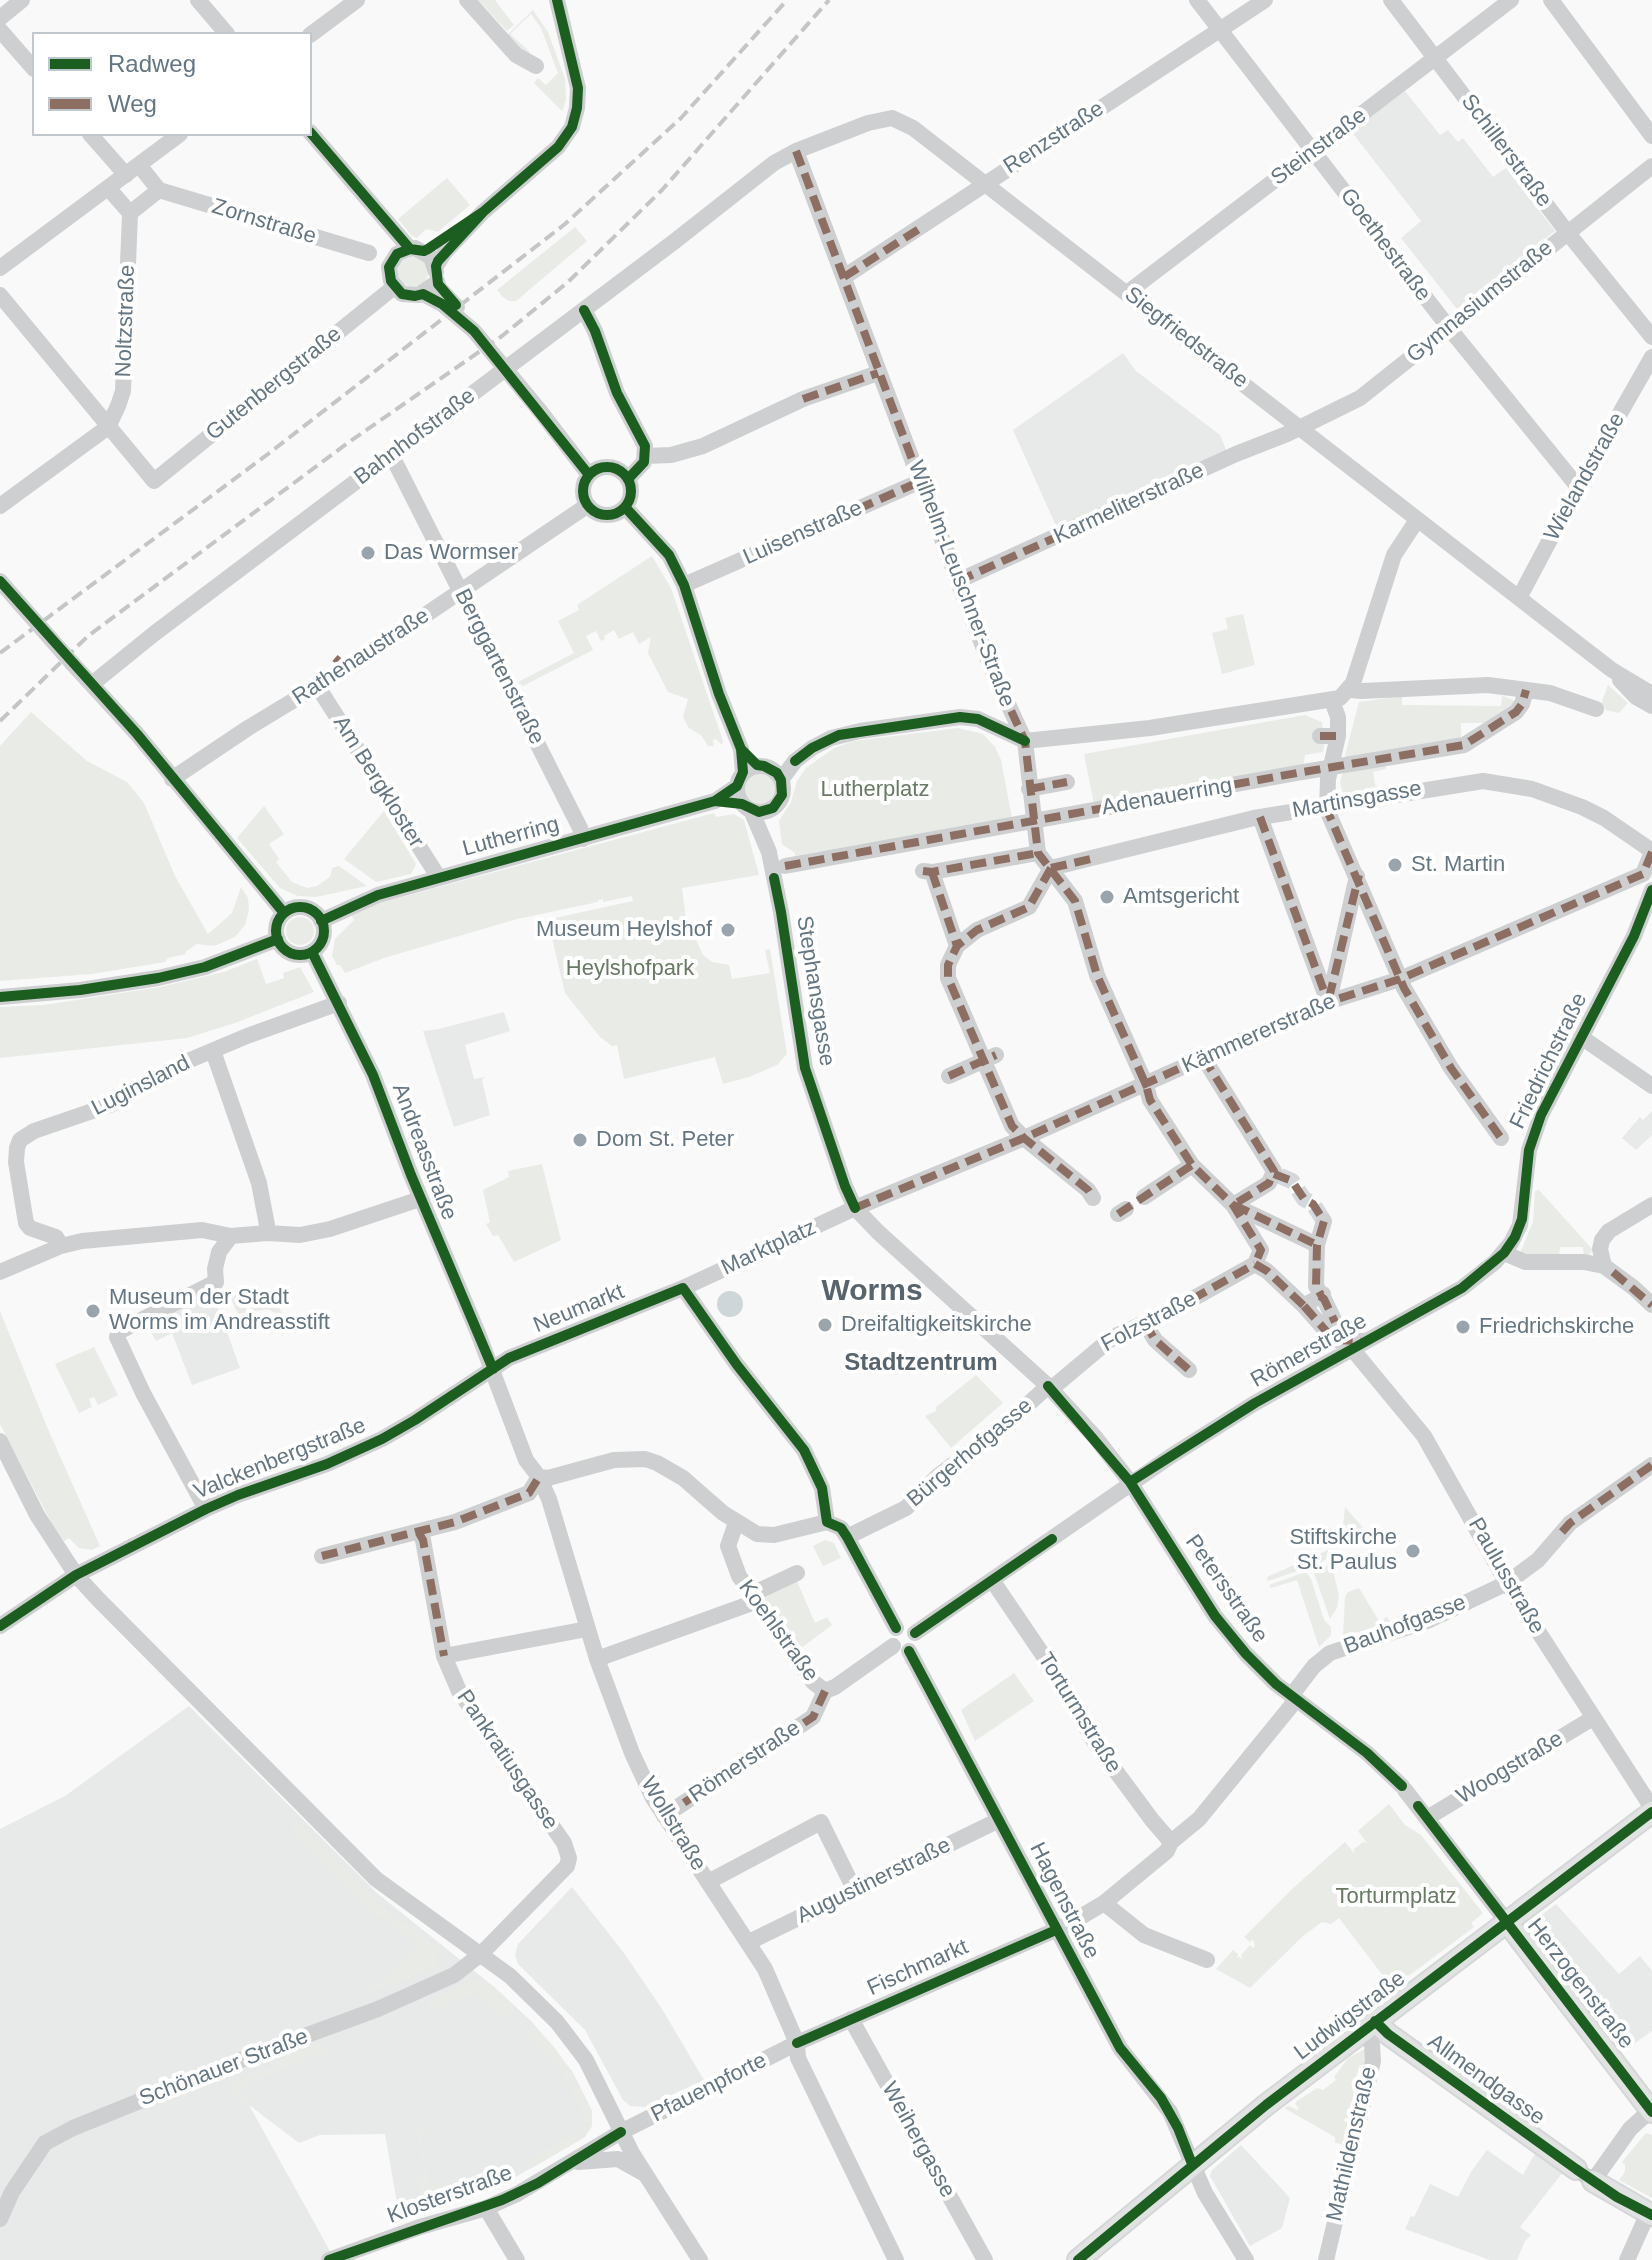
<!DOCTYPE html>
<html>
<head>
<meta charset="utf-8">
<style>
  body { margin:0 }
  #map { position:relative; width:1652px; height:2260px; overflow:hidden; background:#f9f9f9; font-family:Arial,sans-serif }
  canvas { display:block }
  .legend { position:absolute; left:32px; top:32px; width:280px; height:104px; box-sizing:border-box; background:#fff; border:2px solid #c1c8cd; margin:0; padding:10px 14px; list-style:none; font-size:24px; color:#657683 }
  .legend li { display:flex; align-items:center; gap:16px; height:40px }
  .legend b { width:40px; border:2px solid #c1c8cd }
</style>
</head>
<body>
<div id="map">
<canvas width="1652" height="2260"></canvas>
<ul class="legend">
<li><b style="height:10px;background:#1b5e20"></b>Radweg</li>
<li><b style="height:10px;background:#8d6e63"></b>Weg</li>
</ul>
</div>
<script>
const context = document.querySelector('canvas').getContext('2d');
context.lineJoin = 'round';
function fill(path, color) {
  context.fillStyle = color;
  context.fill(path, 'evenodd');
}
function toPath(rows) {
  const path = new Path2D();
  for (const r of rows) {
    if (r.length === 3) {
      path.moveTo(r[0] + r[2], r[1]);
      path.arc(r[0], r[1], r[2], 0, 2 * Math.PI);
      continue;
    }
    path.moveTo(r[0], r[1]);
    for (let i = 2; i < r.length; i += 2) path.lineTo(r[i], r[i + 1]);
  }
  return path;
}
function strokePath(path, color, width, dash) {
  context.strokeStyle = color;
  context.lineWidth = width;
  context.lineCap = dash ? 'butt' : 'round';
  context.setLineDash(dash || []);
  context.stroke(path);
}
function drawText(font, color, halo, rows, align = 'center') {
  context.font = font + ' Arial,sans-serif';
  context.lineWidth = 8;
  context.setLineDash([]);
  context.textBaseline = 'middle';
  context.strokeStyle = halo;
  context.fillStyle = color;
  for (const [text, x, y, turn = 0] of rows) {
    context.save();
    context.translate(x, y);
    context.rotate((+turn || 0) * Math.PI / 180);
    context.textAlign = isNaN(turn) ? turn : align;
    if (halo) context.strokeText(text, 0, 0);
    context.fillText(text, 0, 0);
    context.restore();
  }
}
fill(toPath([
  [1405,91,1440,135,1448,130,1458,142,1463,138,1493,177,1506,168,1555,231,1457,309,1401,238,1421,221,1351,131],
  [1123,353,1136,371,1220,435,1227,452,1057,528,1013,430],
  [504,1012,510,1031,465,1045,474,1079,485,1077,482,1080,490,1115,454,1127,423,1031,439,1029],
  [1652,1111,1652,1135,1636,1150,1622,1138,1640,1117,1643,1120],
  [213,1294,240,1368,192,1385,172,1333,156,1341,147,1325],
  [189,1706,378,1894,493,1986,532,2022,572,2071,592,2111,592,2126,585,2137,500,2186,400,2220,385,2134,320,2135,299,2143,249,2105,335,2260,0,2260,0,1829,65,1796],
  [572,1887,624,1953,662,2009,704,2080,645,2107,630,2106,623,2100,585,2030,518,1964,515,1955,518,1944],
  [1556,1904,1619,1974,1640,1956,1652,1971,1652,2031,1624,2051,1531,1928,1531,1923],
  [1241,2145,1290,2198,1282,2228,1250,2246,1210,2176,1212,2170],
  [1487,2150,1523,2175,1535,2153,1563,2172,1520,2227,1531,2235,1525,2241,1517,2260,1490,2260,1405,2229,1411,2216,1414,2217,1430,2184,1458,2197,1471,2172]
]), '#e8e9e9');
fill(toPath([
  [478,0,495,0,514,25,507,31],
  [533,10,548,32,565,79,566,100,562,111,534,83,538,78,546,85,558,73,541,28,531,14,510,34,529,51,530,55,524,54,506,36],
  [447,178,470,205,438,232,426,229,417,238,412,236,398,219],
  [575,227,587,241,516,301,509,301,503,297,497,290],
  [413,272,15],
  [652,556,671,588,723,741,722,745,716,739,713,740,714,746,708,746,701,735,689,728,683,717,688,699,668,692,648,653,651,637,639,644,633,632,619,639,614,630,604,636,605,639,601,641,596,631,586,636,593,650,523,686,518,682,574,653,558,621,579,610,577,605],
  [1243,614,1255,665,1222,674,1212,633,1228,629,1225,618],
  [1608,685,1628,703,1619,713,1606,710,1601,704],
  [1402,696,1402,705,1501,706,1502,696,1519,702,1490,723,1461,723,1461,741,1346,760,1345,755,1359,702],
  [31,712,87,761,127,782,144,803,175,876,208,934,232,913,241,887,248,898,249,910,245,925,235,937,214,946,197,944,185,952,186,954,168,958,165,962,92,974,0,981,0,746],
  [1305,715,1322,722,1325,740,1323,752,1305,755,1303,768,1094,804,1084,754],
  [958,728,983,734,995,747,1001,760,1012,818,795,856,795,853,782,844,779,821,791,802,797,781,806,768,834,748,854,741],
  [1386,765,1386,769,1373,772,1376,790,1343,795,1340,782,1343,772],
  [760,789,16],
  [264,806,284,834,269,844,279,859,276,862,292,882,307,888,317,886,330,877,332,868,339,866,367,886,316,897,298,896,280,888,237,838],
  [384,811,416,864,411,874,376,882,344,859],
  [714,813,716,817,734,814,744,820,759,875,682,888,686,919,689,940,696,940,703,955,712,962,729,965,732,979,770,973,765,950,770,949,787,1054,777,1065,749,1077,723,1084,715,1057,624,1079,617,1045,612,1046,600,1037,565,993,550,929,553,927,550,919,633,901,632,896,603,902,603,899,598,900,598,902,517,919,384,958,345,973,340,965,337,965,332,956,335,939,354,920,352,916,372,905],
  [300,931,14],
  [257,959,266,984,284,978,283,973,300,967,314,992,235,1023,187,1038,0,1058,0,1007,44,1005,160,987,224,972],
  [542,1164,561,1240,514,1262,498,1235,493,1236,486,1224,490,1222,483,1190,509,1177,508,1171],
  [1539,1190,1593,1250,1589,1255,1584,1257,1583,1247,1560,1247,1559,1257,1531,1257,1520,1253,1533,1222,1535,1191],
  [239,1289,247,1310,274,1301,280,1309,283,1318,268,1309,238,1314,229,1294],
  [0,1311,47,1427,100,1546,92,1550,79,1548,69,1538,64,1541,53,1526,0,1424],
  [94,1347,118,1395,98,1405,94,1397,89,1399,92,1407,79,1413,55,1364],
  [976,1375,1003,1403,951,1448,925,1416,936,1411,936,1407],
  [1345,1507,1365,1530,1353,1542,1343,1526],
  [825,1540,834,1543,841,1558,823,1566,813,1546],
  [1328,1550,1326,1559,1321,1563,1268,1581,1267,1577],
  [1331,1564,1339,1595,1337,1608,1330,1619,1313,1570],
  [1306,1572,1311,1579,1324,1620,1331,1627,1331,1635,1319,1647,1297,1580,1271,1588,1269,1585],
  [796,1579,815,1623,827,1617,832,1625,800,1649,763,1597],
  [1359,1588,1379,1621,1387,1617,1391,1623,1343,1636,1345,1597,1348,1592],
  [1014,1673,1034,1701,975,1741,961,1710],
  [1389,1804,1405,1825,1421,1835,1483,1913,1471,1923,1474,1927,1410,1975,1400,1977,1390,1985,1339,1918,1331,1924,1322,1922,1303,1936,1250,1988,1216,1969,1233,1950,1238,1954,1237,1959,1239,1957,1243,1959,1241,1955,1250,1945,1253,1948,1255,1946,1253,1939,1250,1942,1244,1937,1292,1889,1345,1842,1354,1853,1354,1849,1363,1842,1367,1843,1358,1831],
  [297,1821,375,1901,439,1949,436,1959,439,1962,434,1968,369,1994,368,1987,386,1980,420,1946,369,1909,290,1828],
  [480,1980,493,1986,517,2008,506,2021,475,1994,431,2011,427,2003,469,1981],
  [535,2026,555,2048,577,2081,568,2086,558,2066,525,2038],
  [320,2043,329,2050,328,2055,316,2054,315,2058,307,2057,306,2061,298,2061,298,2065,289,2064,289,2069,280,2068,279,2072,272,2071,271,2076,263,2074,262,2079,254,2078,253,2083,245,2082,245,2086,253,2087,252,2089,241,2087,239,2094,251,2096,250,2105,227,2088,227,2085,277,2065,274,2057],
  [1365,2049,1368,2063,1359,2066,1356,2079,1364,2078,1363,2083,1354,2086,1353,2095,1361,2094,1360,2100,1351,2102,1349,2112,1358,2111,1357,2116,1345,2118,1344,2121,1348,2122,1345,2135,1351,2141,1348,2148,1335,2142,1335,2137,1284,2108,1289,2106,1297,2110,1299,2108,1295,2104,1297,2101,1317,2088,1323,2090,1336,2080,1334,2077,1348,2058],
  [579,2085,592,2111,592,2126,578,2135,580,2140,532,2168,527,2160,589,2125,570,2090],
  [417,2124,429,2134,421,2137,430,2185,439,2184,445,2188,453,2188,456,2198,500,2183,497,2173,505,2170,511,2180,426,2210,416,2180,425,2178,416,2126],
  [1646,2133,1652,2135,1652,2198,1619,2180,1625,2172,1625,2165,1622,2162]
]), '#e8ebe6');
fill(toPath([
  [730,1304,13]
]), '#ced6d9');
strokePath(toPath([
  [1280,1176,1292,1181,1304,1199,1313,1204,1324,1221]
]), '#d4d8dc', 16, [16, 8]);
const major = toPath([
  [1507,1922,1652,2112],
  [1375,2021,1388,2034,1576,2169],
  [1593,2181,1652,2215],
  [1078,2260,1266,2105,1652,1812]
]);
strokePath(major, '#d5d6d7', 24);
strokePath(toPath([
  [198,0,227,34],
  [467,0,516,55,536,66],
  [1197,0,1449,328,1578,487],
  [1391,0,1567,232,1652,337],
  [1551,0,1652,136],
  [0,18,22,0],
  [0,30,34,69],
  [310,35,357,0],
  [310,132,410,249],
  [90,134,126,175],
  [796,151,959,584,991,667,1025,741,1038,853,1075,901,1097,975,1146,1085,1150,1100,1192,1165,1233,1205,1261,1250,1255,1264],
  [109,189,130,213,159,190,139,165],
  [159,190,369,253],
  [436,266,445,252,483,212,558,147,572,127,577,108,578,88,557,0],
  [0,268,180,134],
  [844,277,1265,0],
  [433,285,419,295,402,294,391,281,389,267,397,254,405,250,415,248,431,257,436,272],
  [1127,293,1511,0],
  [0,295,154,481,394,287],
  [584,310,595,331,617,393,645,446,644,462,628,479],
  [540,411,589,475],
  [391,454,580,828,583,839],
  [646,456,671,455,703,446,803,399,878,373],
  [607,491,24],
  [0,506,108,427,118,406,123,391,130,213],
  [625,507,669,555,684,585,719,694,741,749,743,772],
  [0,581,20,604],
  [958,581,1236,454,1287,434,1360,398,1652,166],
  [684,585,921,481],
  [1519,598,1578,487,1652,357],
  [72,663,137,734,284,913],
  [1620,680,1636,697,1652,706],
  [92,684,155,633,675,241,774,163,796,151,868,123,892,118,913,128,1564,633,1612,670,1652,694],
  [318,687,439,878],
  [1350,690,1362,691,1488,685,1550,693,1596,709],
  [1332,701,1338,717,1338,736,1328,779,1327,810,1404,988,1451,1068,1501,1138],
  [1320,736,1338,736],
  [1025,741,1150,728,1340,698,1353,683,1394,555,1417,520],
  [760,789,23],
  [172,779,248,728,347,668,588,505],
  [781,780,795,761,812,748,831,738,860,731,960,717,978,719,1025,741],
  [1029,789,1067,782],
  [751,810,769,852,781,912,805,1068,845,1186,855,1208,878,1232,1048,1386,1095,1437,1130,1482,1215,1616,1246,1654,1276,1684,1367,1753,1402,1786],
  [1260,817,1328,1002],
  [785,866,1297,773,1464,745,1516,712,1522,704,1526,690],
  [1051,868,1254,818,1483,781,1532,789,1582,807,1604,818,1652,851],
  [1051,868,1029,907,977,930,957,946,948,965,948,978,1012,1126,1024,1138,1088,1190,1093,1198],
  [923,871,932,872,1038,853],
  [932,872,957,946],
  [300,931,24],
  [321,921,378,895,715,801,737,786],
  [312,952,373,1075,411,1175,478,1333,526,1460,539,1477,549,1499,597,1659,632,1753,653,1798,765,1969,797,2043,798,2058,896,2260],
  [0,997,80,990,158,978,205,967,278,939],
  [1329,1001,1357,876],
  [1581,1037,1652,1086],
  [213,1051,259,1183,267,1225,267,1233],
  [1203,1057,1274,1171,1269,1183,1233,1205],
  [949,1076,996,1055],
  [1144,1197,1192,1165],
  [1235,1206,1317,1245],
  [1118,1214,1126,1209],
  [61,1246,56,1237,30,1228,26,1223,16,1162,17,1148,20,1140,34,1131,110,1105,190,1060,247,1036,339,1003],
  [1504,1253,1525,1262,1584,1262,1604,1266,1634,1288,1652,1305],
  [1255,1264,1267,1271,1304,1306,1312,1301],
  [1604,1266,1600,1249,1602,1240,1609,1231,1652,1205],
  [0,1272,61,1246,82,1241,202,1230,231,1236,267,1233,300,1235,330,1229,420,1199],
  [683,1288,737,1365,804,1450,822,1488,827,1522],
  [1323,1294,1321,1295,1316,1286,1317,1245,1324,1221],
  [1320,1296,1324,1299,1335,1322],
  [1304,1306,1334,1340,1367,1341],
  [1145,1323,1155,1340,1189,1370],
  [1353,1350,1424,1436,1507,1583,1652,1808],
  [1051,1389,1113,1337,1171,1311,1255,1264],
  [0,1441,37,1515,76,1575,98,1599,376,1879,510,1976,557,2022,586,2060,632,2153,700,2260],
  [539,1477,548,1478,614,1460,645,1459,657,1463,683,1478,723,1513,757,1534,774,1535,827,1522],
  [206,1509,143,1393,117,1337,120,1331,216,1282,215,1269,219,1252,231,1236],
  [827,1522,841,1528,847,1537,896,1628],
  [736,1523,728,1546,739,1576,813,1682,825,1691],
  [847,1537,906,1508,938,1476,1001,1429,1048,1386],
  [322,1556,455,1522,529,1493,539,1477],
  [992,1580,1047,1661,1095,1743,1152,1820,1171,1842],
  [750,1595,797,1573],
  [0,1626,76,1575,206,1509,238,1495,327,1464,382,1439,415,1420,509,1358,683,1288,855,1208,1024,1138,1328,1002,1400,979,1643,874,1652,852],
  [915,1633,1171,1456,1255,1403,1462,1288,1495,1262,1511,1243,1520,1225,1529,1150,1541,1115,1634,936,1652,890],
  [909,1651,1120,2048,1170,2112,1205,2193,1246,2260],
  [444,1656,587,1629],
  [597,1659,755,1602],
  [1291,1696,1314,1666,1330,1653,1427,1621,1507,1583,1538,1560,1570,1523,1652,1465],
  [1405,1790,1507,1922],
  [664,1816,813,1717,825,1691,835,1687,893,1646],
  [1427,1818,1593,1718],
  [708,1882,821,1822,855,1891],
  [1104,1903,1144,1935,1207,1960],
  [749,1942,999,1820],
  [851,2019,985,2260],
  [578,2162,618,2159,643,2173],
  [1576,2169,1593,2181,1630,2129,1652,2109],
  [486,2208,517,2260],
  [0,2219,12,2192,45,2143,73,2128,261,2052,378,2009,454,1975,481,1954,567,1866,569,1858,564,1843,459,1691,444,1656,423,1540,419,1533],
  [329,2260,420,2227,486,2208,517,2194,621,2132,797,2043,1067,1925,1104,1903,1167,1851,1171,1842,1199,1819,1296,1700],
  [1326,2260,1373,2061,1372,2045,1364,2030],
  [1627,2260,1648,2213]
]), '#cecfd0', 16);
strokePath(major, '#e1e2e2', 20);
strokePath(toPath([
  [0,653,268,454,565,224,681,118,787,0],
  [0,721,88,636,349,442,502,336,568,282,662,190,829,0]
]), '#c3c5c6', 4, [12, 6]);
strokePath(toPath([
  [437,281,439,288,457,307],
  [423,294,442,304,474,331,540,411],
  [20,604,72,663]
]), '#cecfd0', 16);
strokePath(toPath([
  [796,151,959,584,991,667,1025,741,1038,853,1075,901,1097,975,1146,1085,1150,1100,1192,1165,1233,1205,1261,1250,1255,1264],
  [844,277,922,227],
  [803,399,878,373],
  [858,509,921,481],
  [958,581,1106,515],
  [335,658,347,668],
  [1320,736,1338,736],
  [1029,789,1067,782],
  [1327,805,1327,810,1404,988,1451,1068,1501,1138],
  [1260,817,1328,1002],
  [785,866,1297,773,1464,745,1516,712,1522,704,1526,690],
  [1051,868,1029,907,977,930,957,946,948,965,948,978,1012,1126,1024,1138,1088,1190,1093,1198],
  [1051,868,1091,859],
  [923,871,932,872,1038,853],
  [932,872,957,946],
  [1329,998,1359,875],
  [1203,1057,1274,1171,1269,1183,1233,1205],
  [949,1076,996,1055],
  [1274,1174,1292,1181,1304,1199,1313,1204,1324,1221,1317,1245,1316,1286,1321,1295,1323,1294],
  [1234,1205,1317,1245],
  [855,1208,1024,1138,1328,1002,1400,979,1643,874,1652,852],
  [1118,1214,1192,1165],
  [780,1244,783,1251],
  [1255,1264,1267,1271,1304,1306,1310,1303],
  [1613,1272,1652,1305],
  [1320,1296,1324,1299,1335,1322],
  [1304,1306,1334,1340,1361,1341],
  [1171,1311,1255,1264],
  [1145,1323,1155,1340,1189,1370],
  [1562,1532,1570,1523,1652,1465],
  [419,1533,423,1540,444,1656],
  [322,1556,455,1522,529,1493,539,1477],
  [664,1816,813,1717,825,1691]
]), '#8d6e63', 8, [16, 8]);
strokePath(toPath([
  [310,132,410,249],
  [483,212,428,249,424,251,410,249,397,254,389,267,391,281,402,294,415,296,423,294,442,304,474,331,589,475],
  [456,305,438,284,436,266,438,261,483,212,558,147,572,127,577,108,578,88,557,0],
  [584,310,595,331,617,393,645,446,644,462,628,479],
  [607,491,24],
  [0,581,137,734,284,913],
  [795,761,812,748,839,735,960,717,978,719,1025,741],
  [715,801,742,804,759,812,773,808,782,795,781,780,777,773,764,766,757,765,741,749],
  [774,878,781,912,805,1068,845,1186,855,1208],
  [300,931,24],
  [321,921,378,895,715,801,737,786,743,772,741,749,719,694,684,585,669,555,625,507],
  [312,952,373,1075,411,1175,493,1369],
  [0,997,80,990,158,978,205,967,278,939],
  [1048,1386,1130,1482,1215,1616,1246,1654,1276,1684,1367,1753,1402,1786],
  [1130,1482,1255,1403,1462,1288,1504,1253,1515,1237,1522,1219,1529,1150,1541,1115,1634,936,1652,890],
  [0,1626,76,1575,206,1509,238,1495,327,1464,382,1439,415,1420,509,1358,683,1288,737,1365,804,1450,822,1488,827,1522,841,1528,847,1537,896,1628],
  [915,1633,1052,1539],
  [909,1651,1120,2048,1161,2098,1178,2128,1192,2164],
  [1418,1806,1652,2112],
  [1375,2021,1388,2034,1576,2169,1617,2197,1652,2215],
  [797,2043,1056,1930],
  [329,2260,502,2200,538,2183,621,2132],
  [1078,2260,1266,2105,1652,1812]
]), '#1b5e20', 10);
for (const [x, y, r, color] of [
  [368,553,8,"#99a4ac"],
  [1395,865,8,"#99a4ac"],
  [1107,897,8,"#99a4ac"],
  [728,930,8,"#99a4ac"],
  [580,1140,8,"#99a4ac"],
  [93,1311,8,"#99a4ac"],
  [825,1325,8,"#99a4ac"],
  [1463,1327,8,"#99a4ac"],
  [1413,1551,8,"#99a4ac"]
]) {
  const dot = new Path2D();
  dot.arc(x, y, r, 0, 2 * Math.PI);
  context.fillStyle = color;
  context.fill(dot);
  strokePath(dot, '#fff', 3);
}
drawText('22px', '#657683', '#fff', [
  ["Renzstraße",1054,138,-33],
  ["Steinstraße",1319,147,-37],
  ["Schillerstraße",1506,151,53],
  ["Zornstraße",264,222,17],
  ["Goethestraße",1385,245,53],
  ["Gymnasiumstraße",1480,302,-39],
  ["Noltzstraße",126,321,-88],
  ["Siegfriedstraße",1186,338,38],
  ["Gutenbergstraße",274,384,-39],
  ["Bahnhofstraße",415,437,-37],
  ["Wielandstraße",1585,477,-61],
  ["Karmeliterstraße",1129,504,-25],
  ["Luisenstraße",803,533,-24],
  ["Wilhelm-Leuschner-Straße",961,584,69],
  ["Rathenaustraße",361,657,-33],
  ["Berggartenstraße",499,667,63],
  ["Am Bergkloster",378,782,58],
  ["Adenauerring",1167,797,-10],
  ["Martinsgasse",1357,800,-10],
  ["Lutherring",511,837,-15],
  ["Stephansgasse",815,991,81],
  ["Kämmererstraße",1259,1034,-24],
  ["Friedrichstraße",1549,1061,-64],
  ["Luginsland",141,1086,-27],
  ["Andreasstraße",424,1152,69],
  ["Marktplatz",769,1248,-25],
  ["Neumarkt",579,1309,-22],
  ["Folzstraße",1149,1322,-28],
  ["Römerstraße",1309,1351,-29],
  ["Bürgerhofgasse",970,1453,-40],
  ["Valckenbergstraße",280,1459,-22],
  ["Paulusstraße",1506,1576,60],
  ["Petersstraße",1226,1589,55],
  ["Bauhofgasse",1405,1625,-21],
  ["Koehlstraße",778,1631,54],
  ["Torturmstraße",1079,1713,58],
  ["Pankratiusgasse",507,1760,56],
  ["Römerstraße",745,1762,-34],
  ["Woogstraße",1510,1768,-31],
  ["Wollstraße",673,1824,59],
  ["Augustinerstraße",874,1881,-26],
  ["Hagenstraße",1064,1901,63],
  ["Fischmarkt",918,1968,-24],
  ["Herzogenstraße",1580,1984,52],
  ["Ludwigstraße",1350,2016,-37],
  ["Schönauer Straße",224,2068,-21],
  ["Allmendgasse",1486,2080,36],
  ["Pfauenpforte",709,2088,-27],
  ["Weihergasse",918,2140,61],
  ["Mathildenstraße",1352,2144,-77],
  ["Klosterstraße",450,2195,-20]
]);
drawText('22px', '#657683', '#fff', [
  ["Das Wormser",384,553],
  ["St. Martin",1411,865],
  ["Amtsgericht",1123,897],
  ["Museum Heylshof",712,930,"right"],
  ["Dom St. Peter",596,1140],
  ["Museum der Stadt",109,1298],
  ["Worms im Andreasstift",109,1323],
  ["Dreifaltigkeitskirche",841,1325],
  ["Friedrichskirche",1479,1327],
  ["Stiftskirche",1397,1538,"right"],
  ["St. Paulus",1397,1563,"right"]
], 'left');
drawText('22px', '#687a64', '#fff', [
  ["Lutherplatz",875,790],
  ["Heylshofpark",630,969],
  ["Torturmplatz",1396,1897]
]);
drawText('bold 24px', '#57646e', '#fff', [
  ["Stadtzentrum",921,1363]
]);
drawText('bold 30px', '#57646e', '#fff', [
  ["Worms",872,1292]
]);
</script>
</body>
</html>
